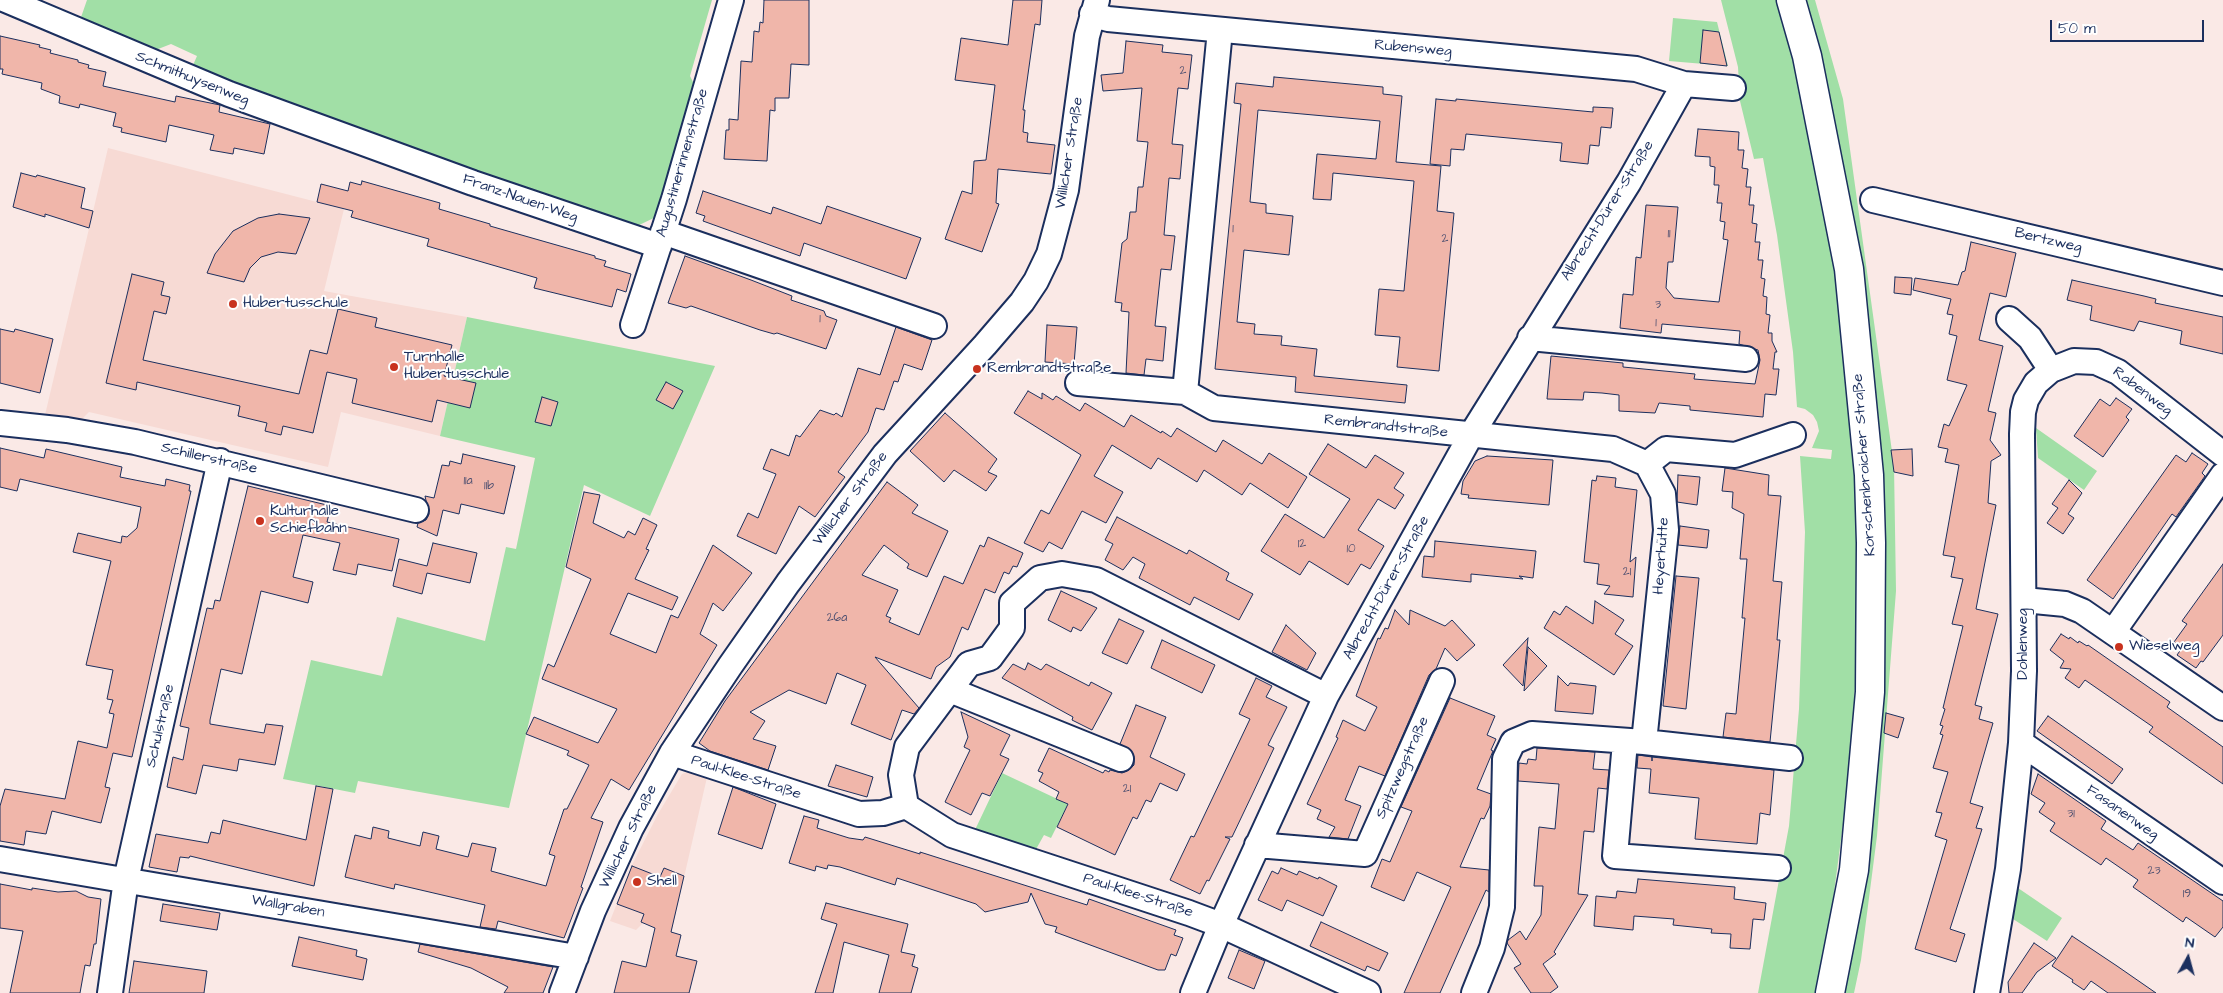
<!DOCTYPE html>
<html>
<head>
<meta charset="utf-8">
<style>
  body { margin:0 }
  #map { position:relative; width:2223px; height:993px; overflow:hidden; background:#fae9e6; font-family:"Architects Daughter",sans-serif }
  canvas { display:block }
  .north { position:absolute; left:2163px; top:933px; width:50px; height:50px; -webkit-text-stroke:4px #fff; paint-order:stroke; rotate:7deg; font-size:14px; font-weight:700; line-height:20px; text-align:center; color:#1b2f5e }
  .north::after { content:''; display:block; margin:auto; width:18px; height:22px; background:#1b2f5e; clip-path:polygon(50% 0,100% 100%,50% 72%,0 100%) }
  .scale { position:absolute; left:2050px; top:20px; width:154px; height:22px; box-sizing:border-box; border:2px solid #1b2f5e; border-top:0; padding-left:6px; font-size:15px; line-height:18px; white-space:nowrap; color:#1b2f5e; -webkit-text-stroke:4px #fff; paint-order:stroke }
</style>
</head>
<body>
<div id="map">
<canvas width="2223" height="993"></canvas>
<div class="north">N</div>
<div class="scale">50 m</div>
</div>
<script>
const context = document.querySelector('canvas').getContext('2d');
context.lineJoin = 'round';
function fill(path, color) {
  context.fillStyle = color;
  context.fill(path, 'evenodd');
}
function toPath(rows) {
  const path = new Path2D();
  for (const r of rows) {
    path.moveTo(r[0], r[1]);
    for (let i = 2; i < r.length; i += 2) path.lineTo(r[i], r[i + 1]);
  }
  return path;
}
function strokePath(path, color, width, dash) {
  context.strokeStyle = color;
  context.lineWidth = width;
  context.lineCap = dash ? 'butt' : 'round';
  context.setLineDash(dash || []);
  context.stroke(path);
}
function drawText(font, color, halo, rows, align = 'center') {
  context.font = font + ' "Architects Daughter",sans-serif';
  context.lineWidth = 4;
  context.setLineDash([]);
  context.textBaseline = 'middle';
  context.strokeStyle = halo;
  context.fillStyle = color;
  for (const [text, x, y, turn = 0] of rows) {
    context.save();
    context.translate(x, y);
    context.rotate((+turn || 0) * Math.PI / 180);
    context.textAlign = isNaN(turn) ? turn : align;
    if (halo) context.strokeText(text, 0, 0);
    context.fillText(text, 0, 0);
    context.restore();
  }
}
fill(toPath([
  [108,148,344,209,324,291,467,317,440,436,341,412,328,467,89,412,81,420,45,415],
  [695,769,708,773,671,934,643,923,636,930,610,921,632,865,658,814,682,774]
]), '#f7dad4');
fill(toPath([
  [87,0,712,0,690,76,695,86,658,216,635,227,190,72,197,56,171,44,153,51,79,23],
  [1721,0,1779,0,1803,91,1833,252,1849,372,1858,500,1859,609,1854,705,1845,809,1828,938,1816,993,1758,993,1789,826,1799,709,1805,532,1800,456,1831,459,1832,450,1812,448,1819,431,1817,422,1813,415,1805,409,1797,407,1793,352,1777,235,1763,158,1754,159,1740,101,1738,67],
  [1804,0,1815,0,1843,99,1894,466,1896,591,1877,836,1861,960,1854,993,1845,993,1865,871,1867,311,1847,185,1829,97],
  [1673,18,1717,22,1728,66,1669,61],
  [467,317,715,366,650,516,584,485,509,808,358,781,355,793,283,779,311,660,382,676,397,617,485,641,506,547,516,549,535,458,440,436],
  [2036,428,2097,471,2084,490,2038,458],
  [1002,773,1068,804,1051,838,1044,835,1035,851,974,832],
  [2018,888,2062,918,2047,941,2013,919]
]), '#a1dfa6');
const building = toPath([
  [764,0,809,0,809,65,791,64,789,98,775,98,775,111,770,110,767,161,724,159,726,130,729,130,729,119,738,120,741,61,752,62,754,31,759,32,760,22,763,23,764,0],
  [1013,0,1042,0,1040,25,1035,24,1023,110,1025,110,1023,132,1028,133,1027,142,1055,145,1051,174,998,169,996,203,999,204,982,252,945,239,962,191,972,194,974,161,986,160,995,85,955,80,961,38,1008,45,1013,0],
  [1703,30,1719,32,1727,66,1700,63,1703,30],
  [0,36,40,45,39,47,51,50,50,53,78,60,78,62,89,65,88,68,106,72,103,86,175,102,176,96,220,105,219,112,270,124,264,154,234,148,233,154,210,150,214,135,169,125,166,142,121,132,122,128,113,126,116,113,80,104,79,108,59,103,60,96,41,89,42,83,2,74,3,69,0,69,0,36],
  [1126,41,1163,45,1162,52,1192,55,1188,89,1178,88,1172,144,1183,145,1180,179,1169,178,1164,235,1175,236,1171,270,1161,269,1155,326,1166,327,1163,361,1146,359,1144,375,1126,373,1129,312,1121,311,1122,303,1115,302,1122,243,1127,239,1130,212,1136,212,1138,187,1143,187,1148,142,1137,141,1142,88,1103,91,1101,75,1123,73,1126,41],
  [1274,77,1383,87,1383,94,1402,96,1396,162,1441,166,1437,211,1454,213,1439,371,1397,367,1400,337,1375,335,1379,289,1404,291,1414,181,1333,173,1331,200,1313,199,1317,154,1376,159,1380,121,1258,110,1250,202,1266,204,1266,213,1293,216,1289,255,1244,250,1237,322,1255,324,1254,334,1282,336,1281,345,1317,349,1314,376,1407,385,1405,403,1295,392,1296,377,1215,369,1241,104,1234,103,1236,83,1273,87,1274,77],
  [1436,99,1456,101,1456,99,1593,112,1593,107,1613,108,1611,128,1601,127,1599,146,1590,145,1588,164,1560,161,1562,143,1466,134,1464,150,1451,149,1450,166,1430,164,1436,99],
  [1698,129,1739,132,1738,150,1744,150,1742,168,1748,169,1746,187,1751,187,1749,205,1754,205,1752,223,1757,224,1755,242,1760,242,1758,260,1763,260,1761,278,1765,279,1763,296,1767,297,1766,314,1770,315,1768,333,1772,333,1772,341,1777,352,1775,352,1773,369,1779,369,1776,395,1765,394,1763,417,1690,410,1690,406,1659,403,1655,413,1619,411,1619,395,1602,393,1584,392,1583,400,1547,399,1551,356,1623,363,1623,367,1695,374,1694,379,1755,384,1760,360,1758,350,1739,344,1740,331,1662,324,1661,333,1620,328,1623,294,1633,295,1636,257,1641,258,1646,205,1678,207,1673,262,1668,262,1666,288,1674,298,1719,302,1728,240,1723,239,1725,222,1720,221,1722,203,1717,203,1719,185,1714,185,1715,167,1710,166,1710,157,1695,156,1698,129],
  [21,173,36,177,37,175,85,188,81,208,93,211,89,228,45,214,45,217,13,207,21,173],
  [362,181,440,203,439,209,490,224,490,226,595,256,595,258,606,261,604,266,631,274,626,292,617,289,612,307,534,288,537,278,427,246,429,239,351,217,353,211,317,202,321,184,348,191,350,182,361,185,362,181],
  [703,191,771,214,773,207,821,224,827,206,921,238,906,279,804,243,800,256,703,221,705,216,696,213,703,191],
  [279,214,310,218,296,254,278,252,261,257,250,268,244,282,207,273,215,254,233,231,258,218,279,214],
  [1971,242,2016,253,2006,297,1990,293,1979,340,2003,346,1988,411,1996,413,1990,440,2001,455,1991,461,1988,503,1996,505,1976,609,1998,614,1975,705,1982,707,1979,719,1993,723,1970,803,1983,807,1976,828,1982,829,1950,929,1965,934,1956,962,1915,949,1947,840,1935,836,1942,813,1936,812,1948,772,1933,768,1943,735,1940,734,1943,726,1940,725,1945,709,1943,708,1963,626,1952,624,1963,579,1951,577,1955,557,1943,555,1959,465,1945,462,1948,449,1938,447,1944,424,1949,426,1967,385,1947,380,1957,336,1949,334,1953,315,1947,314,1951,299,1913,290,1915,278,1958,285,1962,272,1965,271,1971,242],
  [685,256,751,280,792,296,791,300,824,311,826,316,837,320,826,349,777,333,774,334,760,330,691,306,686,308,668,303,685,256],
  [132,274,164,282,161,295,170,297,166,314,154,311,143,360,299,394,310,350,327,354,338,309,377,318,375,327,452,345,444,376,476,383,470,408,437,400,432,422,352,403,357,379,327,372,313,433,283,426,281,435,265,431,267,423,238,416,240,406,137,382,136,390,106,383,132,274],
  [1895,277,1912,278,1911,295,1894,293,1895,277],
  [2072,280,2144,296,2156,299,2155,303,2223,317,2223,354,2180,344,2182,331,2139,321,2134,331,2090,320,2092,306,2067,300,2072,280],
  [1047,325,1077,327,1074,364,1045,362,1047,325],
  [896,327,932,340,922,370,904,364,898,382,894,381,884,410,876,408,868,432,838,472,845,477,815,517,799,506,776,554,737,536,748,513,758,518,776,474,763,469,771,449,789,456,796,435,800,437,820,410,834,415,836,413,842,417,858,368,880,375,896,327],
  [0,329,14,332,15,329,53,339,40,393,0,383,0,329],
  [666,382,683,391,673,409,656,400,666,382],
  [1028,391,1042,399,1042,393,1053,400,1056,396,1080,411,1085,403,1124,427,1131,415,1161,433,1162,431,1171,437,1177,428,1216,452,1223,440,1262,464,1269,453,1307,477,1288,508,1250,483,1242,495,1204,470,1197,482,1158,458,1151,469,1112,445,1094,476,1123,492,1106,523,1082,511,1062,549,1049,542,1043,552,1024,543,1041,510,1049,514,1081,455,1014,413,1028,391],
  [542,397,558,402,551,426,535,422,542,397],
  [2116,398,2132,409,2126,417,2129,420,2103,457,2074,436,2100,399,2110,406,2116,398],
  [945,413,997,459,988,472,997,476,986,491,954,470,944,482,910,451,945,413],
  [1328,444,1366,468,1375,455,1404,473,1394,488,1404,495,1395,509,1378,499,1358,530,1384,546,1370,569,1361,564,1348,585,1309,561,1300,575,1261,551,1285,514,1324,538,1350,499,1309,474,1328,444],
  [0,448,44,458,46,449,122,467,120,477,165,486,166,479,190,485,189,491,191,491,132,757,113,753,105,787,110,788,101,823,52,811,46,834,26,831,24,845,0,841,0,806,5,789,65,799,78,741,107,748,114,714,109,713,113,700,107,699,113,670,86,665,111,561,73,552,78,533,121,543,122,536,127,537,137,528,141,507,20,479,17,491,0,487,0,448],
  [1912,449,1913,476,1894,472,1891,450,1912,449],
  [2192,453,2208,464,2202,473,2205,476,2176,517,2172,514,2113,599,2087,580,2176,455,2186,462,2192,453],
  [463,454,515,466,504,514,461,504,459,514,443,510,437,536,417,527,418,523,426,520,429,514,425,496,434,498,442,465,449,466,450,461,461,464,463,454],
  [1487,456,1553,460,1549,505,1468,498,1469,495,1461,494,1463,481,1475,461,1487,456],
  [1725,468,1769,475,1768,495,1781,496,1773,581,1782,582,1777,640,1780,640,1770,742,1723,737,1726,713,1736,714,1745,618,1742,618,1747,559,1740,559,1744,514,1732,508,1733,492,1722,491,1725,468],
  [1678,475,1700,477,1697,505,1677,502,1678,475],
  [1597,476,1616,478,1615,487,1637,490,1630,562,1636,557,1633,597,1604,594,1610,586,1597,584,1599,564,1584,562,1592,480,1596,481,1597,476],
  [2069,480,2082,493,2068,514,2074,518,2063,534,2047,523,2058,508,2052,504,2069,480],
  [887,482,918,505,912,513,948,531,927,577,907,568,909,564,884,545,862,575,898,590,886,616,891,618,889,622,919,635,944,576,963,584,980,545,984,547,988,537,1023,553,1017,567,1013,566,1009,574,1004,572,995,593,985,589,968,630,962,627,950,657,936,667,931,679,875,657,919,708,914,714,902,710,891,740,851,724,866,685,837,673,826,704,789,690,750,712,765,721,753,739,776,746,768,770,710,751,699,743,725,701,887,482],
  [248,486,331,506,327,522,399,539,392,571,358,564,356,575,333,570,340,543,303,535,293,577,313,582,308,603,261,591,242,674,221,669,210,720,210,724,264,733,266,724,283,726,275,765,239,759,237,771,203,765,196,794,167,787,173,757,183,760,189,728,180,726,207,608,213,609,215,600,220,601,248,486],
  [584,492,600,495,593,523,624,538,628,531,635,535,643,518,657,525,646,549,649,550,635,579,678,597,672,610,628,593,610,634,656,653,671,615,678,618,713,545,752,573,723,611,713,603,700,634,717,645,629,790,611,779,591,818,603,822,581,887,583,888,564,938,498,921,496,929,480,927,485,905,395,884,394,889,345,877,355,835,371,839,373,827,389,831,388,838,420,846,423,832,439,836,436,849,468,857,472,843,496,848,491,871,546,886,555,856,549,854,564,809,567,809,589,765,567,755,569,751,526,734,534,717,598,743,617,709,542,679,548,664,554,667,591,579,566,567,584,492],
  [1117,517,1187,554,1189,550,1229,573,1226,580,1253,594,1239,620,1194,597,1190,605,1139,578,1145,564,1133,557,1123,570,1105,560,1113,544,1105,540,1117,517],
  [1680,526,1709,530,1707,548,1678,545,1680,526],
  [1435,541,1536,551,1533,578,1519,576,1523,579,1471,574,1471,582,1422,577,1424,556,1434,557,1435,541],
  [433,543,477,553,470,583,427,573,422,594,393,586,399,559,427,566,433,543],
  [2223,564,2223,635,2203,662,2201,661,2196,668,2177,655,2182,648,2174,642,2187,624,2182,621,2223,564],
  [1676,576,1699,578,1686,709,1663,706,1676,576],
  [1061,591,1097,608,1081,631,1073,627,1071,632,1048,620,1061,591],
  [1595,601,1624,620,1615,634,1633,646,1614,675,1544,628,1554,611,1560,615,1566,606,1593,624,1595,601],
  [1395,610,1409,625,1410,610,1445,626,1452,620,1475,645,1457,661,1445,648,1436,669,1429,675,1385,776,1359,766,1345,800,1361,806,1348,839,1329,837,1335,827,1317,819,1321,810,1307,804,1338,738,1336,737,1343,720,1365,731,1377,707,1356,696,1378,638,1380,639,1385,628,1388,629,1395,610],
  [1119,619,1144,631,1127,664,1102,653,1119,619],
  [1286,625,1316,653,1307,670,1272,652,1286,625],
  [2061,634,2069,639,2070,637,2078,643,2079,641,2087,646,2088,645,2121,668,2170,702,2167,707,2223,747,2223,784,2149,732,2153,727,2085,680,2079,688,2065,678,2071,669,2060,668,2064,661,2050,650,2061,634],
  [1528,638,1523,686,1503,665,1528,638],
  [1162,640,1215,665,1202,693,1151,668,1162,640],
  [1528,647,1547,666,1524,691,1528,647],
  [1028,663,1041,670,1046,664,1089,686,1091,682,1112,693,1092,730,1072,720,1073,717,1002,678,1013,664,1025,670,1028,663],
  [1558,676,1568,686,1570,683,1596,686,1593,714,1555,711,1558,676],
  [1256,678,1272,686,1266,697,1287,707,1268,745,1274,748,1252,795,1232,837,1225,837,1230,839,1209,881,1207,880,1200,894,1170,880,1191,836,1194,837,1250,719,1239,714,1256,678],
  [1450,698,1495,716,1487,735,1496,739,1491,750,1493,751,1477,789,1491,794,1490,806,1484,819,1481,818,1460,867,1489,870,1489,892,1486,890,1440,993,1404,993,1451,887,1417,872,1404,901,1371,887,1382,859,1390,862,1412,811,1401,807,1450,698],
  [1136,705,1166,717,1150,757,1185,774,1177,791,1160,783,1151,802,1146,800,1137,819,1133,817,1115,855,1057,827,1068,804,1056,799,1059,792,1039,781,1043,773,1038,771,1049,748,1103,773,1105,770,1109,772,1110,770,1122,773,1129,770,1134,765,1134,757,1131,750,1120,744,1136,705],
  [961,712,1010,735,1000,755,1009,759,990,796,982,793,971,815,945,802,970,750,964,747,968,737,961,712],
  [1886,713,1904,718,1898,738,1884,733,1886,713],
  [2048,716,2123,769,2112,784,2037,731,2048,716],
  [1537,748,1595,752,1593,769,1609,770,1607,789,1598,788,1594,832,1584,831,1578,894,1588,895,1554,952,1556,954,1543,964,1558,987,1550,993,1531,993,1514,968,1521,964,1507,943,1508,940,1520,931,1526,940,1541,915,1543,886,1534,886,1539,827,1555,829,1559,784,1518,781,1519,763,1527,764,1528,759,1536,760,1537,748],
  [1638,755,1652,757,1652,761,1652,757,1774,770,1770,815,1760,813,1757,844,1695,839,1699,798,1649,793,1651,769,1637,768,1638,755],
  [836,765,873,777,867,797,828,786,836,765],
  [2038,774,2106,821,2101,829,2133,850,2138,843,2223,901,2223,927,2215,937,2186,917,2183,922,2133,887,2138,880,2106,858,2101,865,2050,831,2055,823,2039,812,2045,803,2031,794,2038,774],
  [316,786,333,789,314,886,190,856,189,858,180,857,177,872,149,867,156,834,208,843,211,832,220,834,223,820,306,840,316,786],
  [733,787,776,804,762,849,718,834,733,787],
  [804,816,819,820,817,828,849,838,863,840,865,837,920,854,920,852,1087,905,1089,899,1176,930,1174,935,1183,938,1176,956,1171,954,1165,970,1158,970,1055,932,1057,927,1045,924,1031,893,1028,902,985,912,976,904,897,878,895,885,840,867,828,865,827,869,816,866,815,871,789,863,804,816],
  [632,866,660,877,664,868,684,876,671,932,681,935,676,956,697,961,689,993,614,993,622,961,646,967,655,928,641,922,644,914,617,904,632,866],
  [1281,868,1297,875,1299,871,1318,879,1319,877,1337,886,1323,916,1287,900,1282,911,1258,900,1272,871,1278,874,1281,868],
  [1638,879,1735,887,1734,899,1766,903,1764,920,1753,919,1750,949,1730,948,1731,934,1711,933,1712,929,1673,925,1674,919,1634,916,1633,930,1594,926,1596,896,1616,898,1617,891,1636,893,1638,879],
  [0,884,32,890,32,888,58,892,76,891,88,897,101,899,96,944,94,944,90,966,85,965,80,993,10,993,23,931,0,928,0,884],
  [826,903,908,924,901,952,915,955,912,966,918,968,911,993,879,993,889,955,844,942,833,993,815,993,837,924,821,919,826,903],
  [163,904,220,913,217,930,160,921,163,904],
  [1321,922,1388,953,1379,971,1367,966,1365,971,1310,946,1321,922],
  [2072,936,2117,966,2156,993,2108,993,2091,981,2084,990,2072,982,2073,980,2052,966,2072,936],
  [299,937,357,950,356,956,367,959,363,980,292,966,299,937],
  [2034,943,2056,958,2037,972,2022,993,2009,993,2008,982,2034,943],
  [420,944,553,967,543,993,504,993,508,987,471,968,418,952,420,944],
  [1239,950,1265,961,1254,989,1228,978,1239,950],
  [134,961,207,971,204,993,129,993,134,961]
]);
fill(building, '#f0b6aa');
strokePath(building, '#1b2f5e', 1);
const street = toPath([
  [6,0,229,94,473,183,659,246],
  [1092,14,1108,19,1636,69,1684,84,1733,88],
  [1220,30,1185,392,1214,408,1613,449,1647,464,1663,494,1666,530,1644,742],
  [1873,200,2223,283],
  [663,232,934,326],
  [2009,319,2030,338,2051,370],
  [633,325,674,199,731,0],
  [1530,338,1746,359],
  [1078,383,1185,392],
  [0,423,67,430,135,442,416,510],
  [1647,464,1666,449,1735,455,1793,435],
  [2024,600,2065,604,2082,611,2223,708],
  [2113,632,2223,475],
  [950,690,1121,759],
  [1326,696,1096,580,1062,574,1040,578,1012,603,1012,628,990,658,969,664,907,747,901,775,906,806,952,835,1189,913,1221,925,1368,993],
  [1625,742,1615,856,1778,868],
  [2021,743,2223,882],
  [672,753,859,814,883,813,906,806],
  [1257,845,1365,854,1442,681],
  [0,859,576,957],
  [110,993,126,880,220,461],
  [562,993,593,911,631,828,672,753,730,666,788,583,885,454,985,345,1022,302,1036,281,1049,254,1066,190,1087,36,1097,0],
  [1193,993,1221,925,1326,696,1471,435,1629,182,1684,84],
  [1474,993,1492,948,1502,907,1505,759,1513,742,1532,734,1644,742,1790,758],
  [1987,993,2008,869,2021,743,2024,671,2022,434,2023,412,2026,400,2036,383,2051,370,2074,361,2096,362,2118,372,2223,454]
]);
const secondary = toPath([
  [1791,0,1807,56,1849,269,1869,475,1871,543,1870,692,1854,870,1830,993]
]);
strokePath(street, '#1b2f5e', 28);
strokePath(secondary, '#1b2f5e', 31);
strokePath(street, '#fff', 24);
strokePath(secondary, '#fff', 28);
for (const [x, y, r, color] of [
  [233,304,5,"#c8321e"],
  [394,367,5,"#c8321e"],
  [977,369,5,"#c8321e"],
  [260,521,5,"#c8321e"],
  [2119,647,5,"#c8321e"],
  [637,882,5,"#c8321e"]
]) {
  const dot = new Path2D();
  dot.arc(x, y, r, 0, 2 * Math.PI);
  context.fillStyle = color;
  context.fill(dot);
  strokePath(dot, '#fff', 2);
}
drawText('12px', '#505171', null, [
  ["2",1183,71],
  ["1",1233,229],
  ["11",1669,234],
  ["2",1445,239],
  ["3",1658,305],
  ["1",820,319],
  ["1",1656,323],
  ["11a",468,481],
  ["11b",489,486],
  ["12",1302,544],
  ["10",1351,549],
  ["21",1627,572],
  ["26a",837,618],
  ["21",1127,789],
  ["31",2071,814],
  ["23",2154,871],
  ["19",2187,894]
]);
drawText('15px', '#1b2f5e', '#fff', [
  ["Rubensweg",1413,49,5],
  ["Schmithuysenweg",192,79,22],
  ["Willicher Straße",1070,153,-81],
  ["Augustinerinnenstraße",683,163,-74],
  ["Franz-Nauen-Weg",520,199,19],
  ["Albrecht-Dürer-Straße",1608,211,-58],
  ["Bertzweg",2048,241,13],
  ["Rabenweg",2142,392,37],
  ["Rembrandtstraße",1386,427,6],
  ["Schillerstraße",209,459,13],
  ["Korschenbroicher Straße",1865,465,-94],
  ["Willicher Straße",851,499,-53],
  ["Heyerhütte",1662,556,-86],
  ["Albrecht-Dürer-Straße",1387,588,-61],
  ["Dohlenweg",2024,644,-90],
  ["Schulstraße",161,726,-77],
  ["Spitzwegstraße",1403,768,-66],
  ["Paul-Klee-Straße",746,778,18],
  ["Fasanenweg",2122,813,35],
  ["Willicher Straße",629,837,-64],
  ["Paul-Klee-Straße",1138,896,18],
  ["Wallgraben",288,907,10]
]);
drawText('15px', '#1b2f5e', '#fff', [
  ["Hubertusschule",243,304],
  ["Turnhalle",404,358],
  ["Hubertusschule",404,375],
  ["Rembrandtstraße",987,369],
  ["Kulturhalle",270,512],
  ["Schiefbahn",270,529],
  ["Wieselweg",2129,647],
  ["Shell",647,882]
], 'left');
</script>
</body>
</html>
